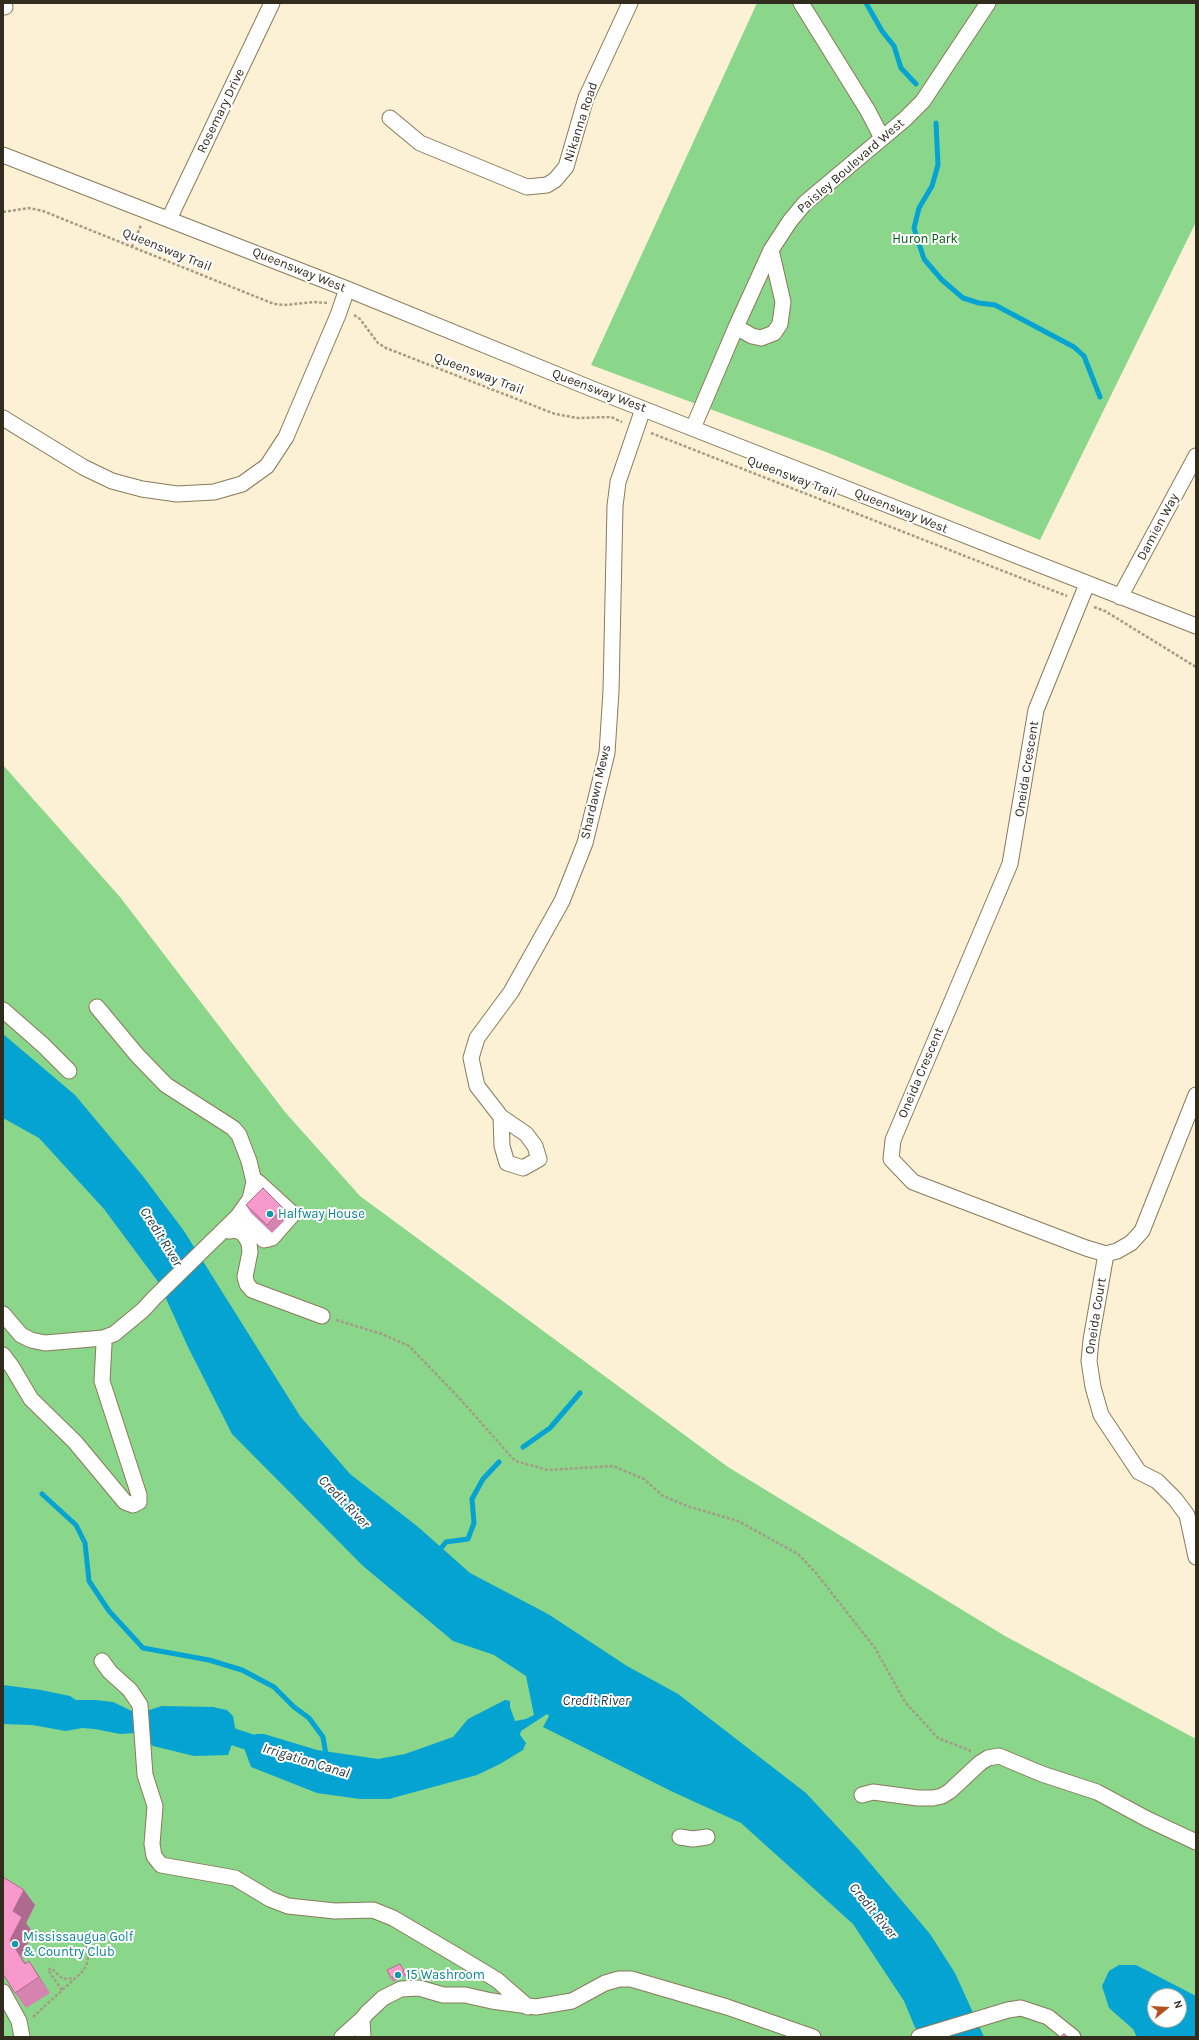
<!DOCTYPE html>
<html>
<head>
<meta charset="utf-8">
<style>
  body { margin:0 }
  #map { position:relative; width:1199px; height:2040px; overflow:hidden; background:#fdf1d5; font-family:Karla,sans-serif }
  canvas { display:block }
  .frame { position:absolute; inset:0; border:4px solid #322c1f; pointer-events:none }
  .north { position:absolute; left:1147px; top:1988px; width:40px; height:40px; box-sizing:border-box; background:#fff; border:1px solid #adaba5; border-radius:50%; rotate:72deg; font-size:11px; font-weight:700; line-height:16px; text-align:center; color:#322c1f }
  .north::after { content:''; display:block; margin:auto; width:14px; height:18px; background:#b5511c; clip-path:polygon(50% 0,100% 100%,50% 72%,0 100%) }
</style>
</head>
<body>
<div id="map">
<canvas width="1199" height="2040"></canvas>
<div class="frame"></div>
<div class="north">N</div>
</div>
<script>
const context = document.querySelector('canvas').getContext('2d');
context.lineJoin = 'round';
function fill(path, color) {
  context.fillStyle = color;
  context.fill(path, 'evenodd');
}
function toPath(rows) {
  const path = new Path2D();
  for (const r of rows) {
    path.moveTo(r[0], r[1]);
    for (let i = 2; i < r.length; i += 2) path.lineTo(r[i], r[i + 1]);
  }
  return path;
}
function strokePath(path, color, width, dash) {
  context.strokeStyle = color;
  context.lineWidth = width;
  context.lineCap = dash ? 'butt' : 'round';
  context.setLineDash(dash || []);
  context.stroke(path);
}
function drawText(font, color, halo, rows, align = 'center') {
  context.font = font + ' Karla,sans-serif';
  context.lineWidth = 4;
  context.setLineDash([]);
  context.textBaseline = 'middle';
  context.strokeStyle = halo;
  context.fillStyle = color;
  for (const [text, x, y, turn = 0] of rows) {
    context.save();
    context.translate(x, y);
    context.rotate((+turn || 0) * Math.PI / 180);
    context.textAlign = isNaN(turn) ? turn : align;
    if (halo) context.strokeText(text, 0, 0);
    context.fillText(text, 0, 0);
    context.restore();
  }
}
fill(toPath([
  [757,3,1196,3,1196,222,1040,540,826,452,591,365],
  [3,765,120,897,285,1112,360,1196,728,1467,1005,1636,1196,1739,1196,2037,3,2037],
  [1155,1996,1179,1996,1179,2020,1155,2020]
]), '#8ad68b');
fill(toPath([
  [3,1034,75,1095,142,1175,184,1231,300,1416,350,1474,417,1526,470,1573,548,1614,627,1666,678,1694,806,1793,859,1850,930,1934,955,1973,984,2037,919,2037,904,2001,853,1924,741,1823,673,1792,543,1727,549,1716,547,1714,521,1731,520,1735,526,1743,523,1750,500,1764,477,1775,389,1799,360,1799,317,1793,251,1767,244,1748,247,1740,253,1735,257,1734,264,1734,317,1750,378,1759,405,1754,453,1737,468,1719,505,1700,510,1701,510,1707,515,1721,526,1719,534,1715,526,1676,494,1655,453,1641,363,1566,232,1434,188,1347,159,1283,104,1209,39,1138,3,1118],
  [3,1685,41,1690,70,1696,76,1700,95,1700,113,1702,136,1713,135,1733,120,1734,95,1729,82,1728,66,1731,32,1725,3,1724],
  [162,1706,213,1707,227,1710,233,1716,236,1733,228,1755,194,1756,153,1746,148,1742,146,1711],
  [1119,1965,1136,1965,1196,1996,1196,2037,1137,2037,1133,2029,1109,2008,1102,1986,1109,1971],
  [1155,1996,1179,1996,1179,2020,1155,2020]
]), '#05a3d2');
strokePath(toPath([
  [866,3,882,31,894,46,901,68,916,84],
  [936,123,938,165,932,186,919,208,914,228,924,259,942,280,963,298,979,303,995,305,1074,347,1084,356,1100,397],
  [523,1447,550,1428,580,1393],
  [42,1494,76,1525,85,1543,89,1581,109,1611,143,1648,209,1660,242,1670,274,1687,294,1707,309,1718,323,1737,326,1755,328,1757],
  [438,1552,446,1542,468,1539,474,1523,472,1499,483,1479,499,1462]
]), '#05a3d2', 5);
strokePath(toPath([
  [213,1730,267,1748]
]), '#05a3d2', 17);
const minor = toPath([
  [801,3,868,111,882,138],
  [3,6,5,7],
  [390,118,420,143,527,187,547,185,555,180,566,167,586,98,630,3],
  [3,155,347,289,590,388,1196,626],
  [169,219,272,3],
  [736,327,752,336,761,338,774,333,780,324,783,302,771,250],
  [3,418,83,467,112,481,142,489,177,494,214,492,242,484,267,466,286,437,338,315,347,289],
  [693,428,736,327,771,250,790,221,805,203,905,119,923,101,988,3],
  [1087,584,1036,710,1010,864,893,1140,891,1159,913,1182,1086,1248,1106,1254,1117,1251,1131,1243,1142,1231,1196,1095],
  [1120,597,1196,456],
  [97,1007,137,1055,166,1085,233,1128,239,1135,249,1161,254,1182,250,1199,238,1216],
  [3,1010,43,1045,69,1071],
  [501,1117,502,1146,507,1163,523,1168,539,1159,535,1146,526,1134,501,1117,477,1086,471,1058,477,1038,511,992,562,901,585,843,607,753,611,691,615,506,618,482,643,409],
  [254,1182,258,1182,293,1214,272,1238,245,1215,243,1218,264,1240,269,1239],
  [1106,1254,1091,1340,1089,1361,1093,1387,1101,1415,1139,1472,1157,1481,1175,1499,1187,1515,1196,1557],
  [3,1314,21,1335,31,1340,45,1343,103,1338,114,1334,143,1310,154,1298,238,1216,229,1231,236,1230,244,1234,249,1243,250,1252,245,1277,247,1284,252,1290,322,1316],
  [3,1355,12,1367,31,1399,75,1442,125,1502,133,1505,139,1502,139,1495,102,1381,104,1344],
  [102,1661,110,1672,130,1690,140,1705,145,1775,155,1806,152,1844,154,1856,161,1865,235,1878,270,1899,288,1906,335,1911,373,1910,393,1918,454,1954,497,1980,528,2007],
  [862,1795,873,1792,918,1798,933,1798,942,1796,950,1791,980,1763,988,1758,999,1756,1042,1774,1097,1792,1147,1819,1196,1842],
  [680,1837,693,1839,707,1837],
  [3,1992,19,2021,22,2037],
  [342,2037,362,2019],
  [363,2037,362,2019,367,2013,383,1998,401,1989,419,1988,443,1995,465,1995,492,2001,536,2007,572,2001,605,1983,619,1979,631,1979,727,2007,813,2037],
  [919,2037,1008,2010,1021,2008,1048,2017,1073,2037]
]);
strokePath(minor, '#887a5a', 17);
strokePath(toPath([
  [3,212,29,208,43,211,274,304,286,305,314,302,327,303],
  [132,247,141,225],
  [354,315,360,319,378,343,386,348,555,414,578,418,611,417,622,422],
  [651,433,1067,596],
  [1094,607,1105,611,1196,667],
  [336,1320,382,1334,409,1346,461,1400,515,1461,548,1470,613,1466,644,1479,663,1496,687,1506,738,1521,798,1554,816,1573,875,1648,905,1702,938,1738,971,1751],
  [62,1990,48,1970,51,1968,63,1979,73,1978],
  [33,2017,82,1972,86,1966,88,1959,85,1945,78,1940,39,1932]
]), '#a59c86', 2.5, [3, 2]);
strokePath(minor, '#fff', 15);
fill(toPath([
  [246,1205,283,1208,289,1216,272,1233,251,1213],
  [3,1877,35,1905,26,1923,33,1933,21,1956,25,1963,29,1961,39,1976,50,1993,26,2008,15,1993],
  [403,1968,407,1975,393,1982,391,1978]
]), '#d584af');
fill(toPath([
  [24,1890,35,1905,26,1923,33,1933,21,1956,36,1979,10,1940,13,1911],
  [29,1961,39,1976,50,1993,39,1977]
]), '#ae6b8f');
const building = toPath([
  [263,1188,283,1208,267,1225,246,1205,263,1188],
  [3,1877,24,1890,13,1911,22,1917,10,1940,25,1964,29,1961,39,1977,15,1993,3,1974,3,1877],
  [400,1964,404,1971,391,1978,387,1970,400,1964],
  [1064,2034,1068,2037,1060,2037,1064,2034]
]);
fill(building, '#f899cc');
strokePath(building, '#ae6b8f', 1);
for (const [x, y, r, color] of [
  [270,1214,4,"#0f9aa8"],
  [15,1944,4,"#0f9aa8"],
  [398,1975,4,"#0f9aa8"]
]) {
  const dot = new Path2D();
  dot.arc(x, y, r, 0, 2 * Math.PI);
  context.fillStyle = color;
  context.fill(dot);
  strokePath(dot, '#fff', 1.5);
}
drawText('13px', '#322c1f', '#fff', [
  ["Rosemary Drive",221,111,-64],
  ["Nikanna Road",581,122,-72],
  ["Paisley Boulevard West",851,166,-41],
  ["Queensway Trail",167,250,22],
  ["Queensway West",299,270,22],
  ["Queensway Trail",479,374,21],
  ["Queensway West",599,391,21],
  ["Queensway Trail",792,477,21],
  ["Queensway West",901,511,22],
  ["Damien Way",1158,527,-62],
  ["Oneida Crescent",1027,769,-81],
  ["Shardawn Mews",596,792,-77],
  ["Oneida Crescent",921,1073,-67],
  ["Oneida Court",1096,1316,-81]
]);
drawText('13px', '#005811', '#fff', [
  ["Huron Park",925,239]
]);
drawText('13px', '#0d838f', '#fff', [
  ["Halfway House",278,1214],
  ["Mississaugua Golf",23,1937],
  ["& Country Club",23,1952],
  ["15 Washroom",406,1975]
], 'left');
drawText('italic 14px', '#1d333c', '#fff', [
  ["Credit River",161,1237,58],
  ["Credit River",344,1502,46],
  ["Credit River",596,1701],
  ["Irrigation Canal",306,1761,17],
  ["Credit River",873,1911,51]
]);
</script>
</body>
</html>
